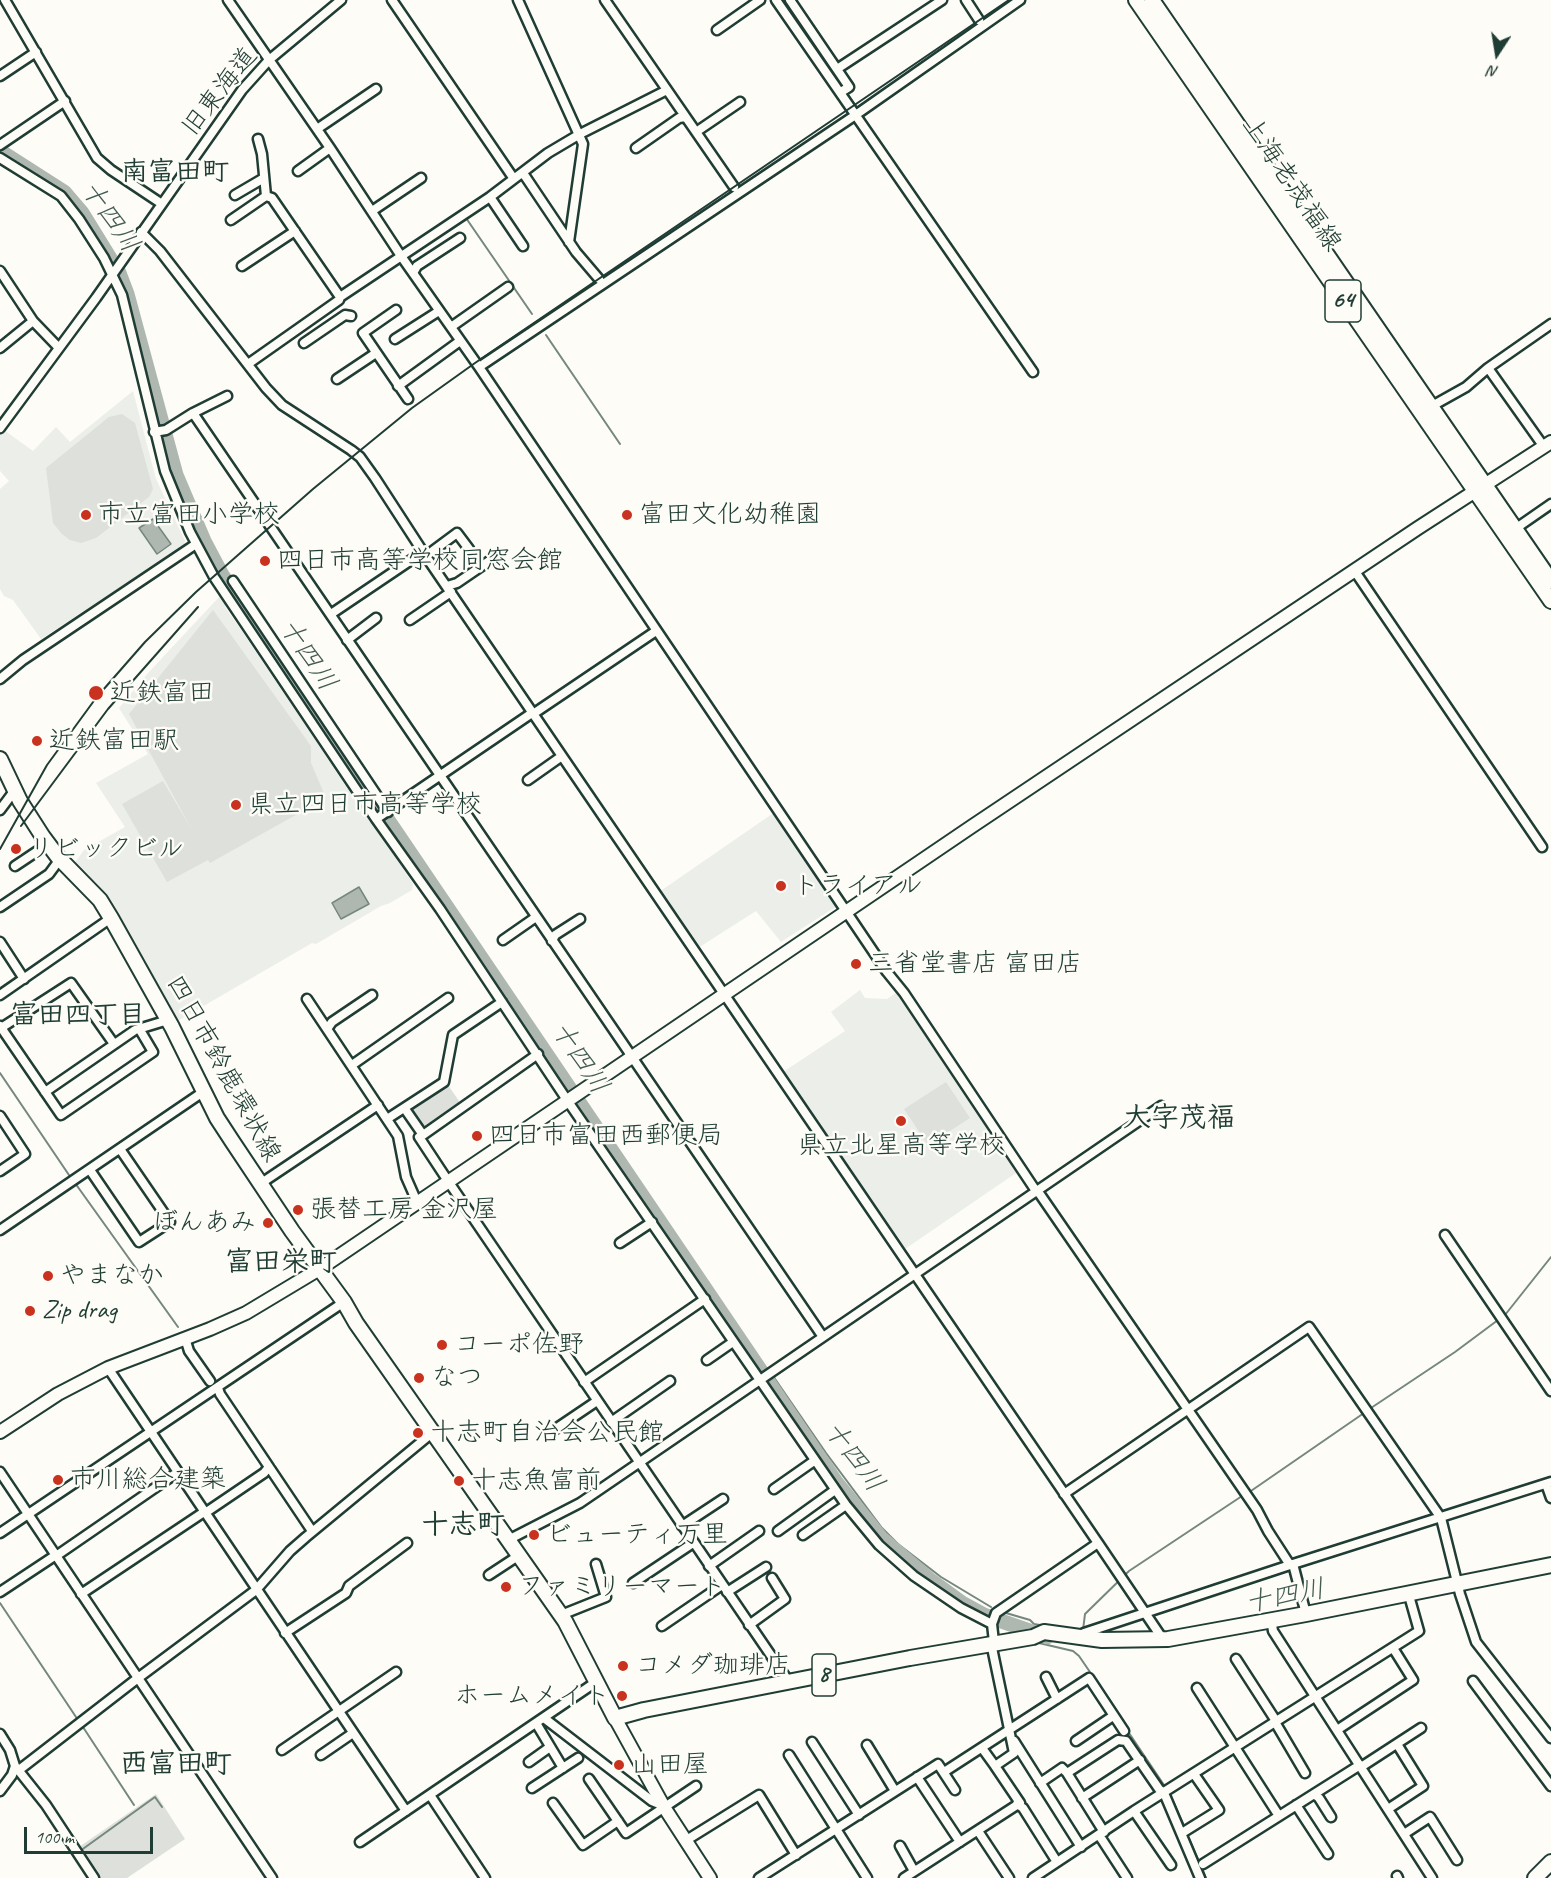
<!DOCTYPE html>
<html>
<head>
<meta charset="utf-8">
<style>
  body { margin:0 }
  #map { position:relative; width:1551px; height:1878px; overflow:hidden; background:#fdfcf7; font-family:Caveat,sans-serif }
  canvas { display:block }
  .north { position:absolute; left:1467px; top:24px; width:60px; height:60px; -webkit-text-stroke:4px #fdfcf7; paint-order:stroke; rotate:192deg; font-size:16px; font-weight:700; line-height:24px; text-align:center; color:#1f3d34 }
  .north::after { content:''; display:block; margin:auto; width:21px; height:27px; background:#1f3d34; clip-path:polygon(50% 0,100% 100%,50% 72%,0 100%) }
  .scale { position:absolute; left:24px; top:1827px; width:129px; height:27px; box-sizing:border-box; border:3px solid #1f3d34; border-top:0; padding-left:8px; font-size:18px; line-height:21px; white-space:nowrap; color:#1f3d34; -webkit-text-stroke:4px #fdfcf7; paint-order:stroke }
</style>
</head>
<body>
<div id="map">
<canvas width="1551" height="1878"></canvas>
<div class="north">N</div>
<div class="scale">100 m</div>
</div>
<script>
const context = document.querySelector('canvas').getContext('2d');
context.lineJoin = 'round';
function fill(path, color) {
  context.fillStyle = color;
  context.fill(path, 'evenodd');
}
function toPath(rows) {
  const path = new Path2D();
  for (const r of rows) {
    path.moveTo(r[0], r[1]);
    for (let i = 2; i < r.length; i += 2) path.lineTo(r[i], r[i + 1]);
  }
  return path;
}
function strokePath(path, color, width, dash) {
  context.strokeStyle = color;
  context.lineWidth = width;
  context.lineCap = dash ? 'butt' : 'round';
  context.setLineDash(dash || []);
  context.stroke(path);
}
function drawText(font, color, halo, rows, align = 'center') {
  context.font = font + ' Caveat,"Klee One",sans-serif';
  context.lineWidth = 5;
  context.setLineDash([]);
  context.textBaseline = 'middle';
  context.strokeStyle = halo;
  context.fillStyle = color;
  for (const [text, x, y, turn = 0] of rows) {
    context.save();
    context.translate(x, y);
    context.rotate((+turn || 0) * Math.PI / 180);
    context.textAlign = isNaN(turn) ? turn : align;
    if (halo) context.strokeText(text, 0, 0);
    context.fillText(text, 0, 0);
    context.restore();
  }
}
fill(toPath([
  [133,391,156,479,185,541,184,546,41,639,13,600,4,596,0,589,0,489,9,481,0,471,0,434,4,430,33,451,56,427,70,442],
  [221,595,225,602,225,607,332,761,413,884,412,890,390,903,381,906,316,944,312,943,176,1022,73,865,84,850,125,827,96,783,148,754,119,708,148,673],
  [775,812,837,906,781,942,756,911,698,948,659,892],
  [860,990,865,998,887,999,897,992,1019,1171,905,1249,783,1072,845,1031,831,1012]
]), '#eceee9');
fill(toPath([
  [122,414,135,423,153,489,149,497,96,538,81,543,70,540,62,534,53,523,46,468,109,417],
  [213,610,311,746,311,763,326,798,210,863,208,860,167,882,122,804,163,781,192,830,129,714],
  [946,1082,970,1118,928,1145,904,1109],
  [448,1085,461,1104,425,1128,422,1128,412,1112,413,1109],
  [156,1794,185,1839,127,1878,96,1878,76,1849]
]), '#dde0db');
const water = toPath([
  [153,519,171,544,157,554,139,528,153,519],
  [359,887,369,904,341,919,332,903,359,887]
]);
fill(water, '#aeb8b1');
strokePath(water, '#75877f', 1.5);
strokePath(toPath([
  [783,0,844,88],
  [847,93,857,108],
  [863,117,1015,339],
  [466,218,532,314],
  [546,335,620,444],
  [0,1073,71,1178],
  [75,1183,178,1327],
  [1505,1315,1551,1257],
  [773,1376,826,1453,882,1528,898,1544,941,1577,991,1607],
  [1371,1408,1455,1352,1498,1320],
  [1248,1493,1364,1413],
  [0,1603,78,1720],
  [1006,1613,1030,1620,1034,1624,1046,1626],
  [1015,1626,1022,1631],
  [1067,1629,1083,1630,1085,1614,1129,1571,1242,1496],
  [1039,1643,1073,1651,1079,1656,1092,1675],
  [81,1724,134,1805],
  [1127,1730,1166,1788],
  [1169,1792,1185,1828],
  [1187,1834,1206,1878],
  [80,1851,155,1797,162,1807]
]), '#75877f', 2);
strokePath(toPath([
  [0,151,64,192,82,213,119,273,127,294,176,475,204,541,222,575,836,1482,881,1538,929,1579,962,1603,984,1615,1047,1637]
]), '#aeb8b1', 15);
const street = toPath([
  [5,0,97,158,111,170,162,204],
  [228,0,330,148,401,256,479,367,887,972,904,993,1036,1191],
  [392,0,514,179],
  [518,0,583,144,569,242],
  [605,0,734,187],
  [776,0,1033,372],
  [790,0,849,87,841,92],
  [966,0,979,20],
  [717,30,760,0],
  [837,69,942,0],
  [0,76,36,52],
  [317,129,376,89],
  [696,132,740,102],
  [258,139,262,154,266,196,272,198,340,297],
  [0,145,65,101],
  [636,148,679,118,685,117],
  [0,158,61,196,79,219,104,258,122,295,165,471,190,532,214,577,376,819,440,909,567,1100,846,1505,879,1545,914,1576,961,1608,992,1624],
  [298,171,330,148],
  [523,173,576,252,599,279],
  [235,195,264,178],
  [490,197,523,246],
  [372,211,421,178],
  [231,220,266,196],
  [141,232,160,251,266,388,282,405,351,450,360,457,375,478,423,552,1098,1543,996,1613,992,1624,994,1642],
  [242,266,295,231],
  [0,271,33,321,59,348],
  [413,273,417,266,460,238],
  [396,310,363,333,408,399],
  [451,327,508,287],
  [395,339,439,311],
  [304,343,345,315,351,316],
  [0,348,33,321],
  [248,364,339,300,340,297,490,197,548,153,580,134,667,90],
  [479,367,857,114,1020,0],
  [1488,368,1544,447],
  [337,379,376,353],
  [398,386,460,341],
  [1432,406,1466,387,1488,368,1551,324],
  [193,413,823,1337],
  [0,428,96,298,242,90,269,60,341,0],
  [154,432,166,430,193,413,227,396],
  [1515,529,1551,504],
  [426,556,457,533,469,549],
  [1354,570,1542,847],
  [233,581,388,812],
  [447,586,457,583,495,557],
  [331,614,423,552],
  [410,620,451,592],
  [347,640,376,618],
  [0,679,23,660,196,544],
  [533,714,656,631],
  [528,780,562,756],
  [0,810,15,790],
  [376,819,532,713],
  [15,866,48,844],
  [0,907,49,874,60,859],
  [503,940,536,917],
  [552,941,555,935,580,919],
  [0,942,24,979],
  [0,995,111,918],
  [307,999,398,1136,406,1177,417,1202],
  [0,1026,61,1115,153,1052,140,1030],
  [1,1028,71,983,114,1044],
  [327,1029,332,1022,372,995],
  [352,1065,448,998],
  [45,1092,135,1030,168,1020],
  [405,1109,423,1135,538,1054],
  [0,1116,25,1154,0,1171],
  [387,1119,444,1082,453,1035,502,1002],
  [423,1135,419,1137,448,1181,789,1682],
  [90,1170,139,1242,170,1222,120,1149],
  [260,1184,378,1105],
  [1037,1190,1257,1510,1268,1531,1290,1565],
  [0,1230,203,1092],
  [1445,1235,1551,1391],
  [620,1243,652,1222],
  [185,1338,189,1351,210,1381],
  [707,1360,733,1342],
  [108,1368,406,1811],
  [584,1382,705,1299],
  [218,1388,220,1394,312,1531],
  [611,1422,670,1381],
  [554,1430,597,1401],
  [0,1472,272,1878],
  [1546,1484,1551,1498],
  [774,1489,814,1461],
  [1064,1494,1309,1327,1441,1518,1460,1594,1476,1642,1551,1738],
  [205,1513,264,1473,269,1467],
  [682,1526,723,1499],
  [778,1531,835,1490],
  [0,1533,344,1302],
  [803,1535,846,1505],
  [508,1540,580,1503,602,1488,1161,1106],
  [1098,1543,1160,1635,1160,1639],
  [56,1556,178,1472],
  [1293,1564,1306,1614],
  [709,1566,759,1531],
  [489,1575,518,1556],
  [633,1583,693,1543],
  [0,1592,56,1555],
  [727,1592,766,1567],
  [81,1594,204,1512],
  [561,1615,606,1597,596,1564],
  [1271,1619,1273,1631,1432,1878],
  [749,1625,785,1599,772,1578],
  [662,1626,722,1585],
  [285,1633,346,1593,349,1586,407,1543],
  [1080,1636,1084,1633,1293,1564,1551,1482],
  [1236,1659,1276,1721],
  [1046,1677,1057,1699],
  [1473,1681,1551,1786],
  [1197,1688,1279,1816],
  [544,1718,652,1801,664,1806],
  [1275,1722,1305,1773],
  [536,1723,563,1768],
  [1337,1730,1413,1680,1393,1648],
  [0,1734,10,1750,15,1766,12,1775,0,1791],
  [1014,1741,1081,1847],
  [1076,1741,1113,1716],
  [812,1742,859,1815],
  [867,1745,895,1791],
  [982,1748,995,1766],
  [282,1750,396,1672],
  [321,1755,353,1733],
  [789,1755,867,1878],
  [529,1762,550,1747],
  [15,1766,46,1805,94,1878],
  [1361,1767,1421,1728],
  [19,1770,138,1678,256,1590,290,1551,306,1537,432,1433],
  [944,1772,1089,1678,1124,1731],
  [1067,1773,1118,1740,1126,1741,1159,1789,1164,1793,1200,1878],
  [917,1777,960,1842],
  [589,1779,626,1833,696,1786],
  [1040,1783,1062,1768,1067,1773,1104,1832],
  [532,1788,578,1758],
  [1314,1794,1319,1798,1331,1817],
  [430,1795,485,1878],
  [1082,1798,1140,1760],
  [553,1803,583,1845,618,1821],
  [1017,1804,1023,1808,1057,1862],
  [1296,1805,1328,1854],
  [1388,1809,1423,1786,1397,1744],
  [1134,1811,1171,1865],
  [978,1831,1009,1878],
  [1182,1833,1219,1810,1194,1774],
  [1404,1834,1430,1817,1457,1860],
  [1099,1835,1127,1878],
  [685,1841,759,1795,796,1855],
  [360,1842,596,1682],
  [900,1846,914,1871],
  [1203,1864,1360,1765],
  [1397,1876,1398,1878],
  [759,1878,938,1764,955,1790],
  [904,1878,1020,1803,995,1766,1014,1753,991,1643],
  [1033,1878,1134,1811,1419,1631,1408,1592]
]);
const secondary = toPath([
  [0,1432,58,1394,108,1368,210,1329,246,1313,321,1268,971,827,1418,528,1551,442],
  [615,1718,664,1807,710,1878]
]);
const primary = toPath([
  [1136,0,1551,601],
  [1152,0,1551,581],
  [0,759,20,801,43,837,58,857,100,900,111,918,172,1027,217,1118,232,1141,292,1231,344,1302,356,1323,565,1621,615,1718,644,1710,910,1658,1033,1637,1044,1632,1102,1640,1168,1639,1306,1614,1551,1565],
  [1535,1878,1551,1862]
]);
strokePath(street, '#1f3d34', 13);
strokePath(secondary, '#1f3d34', 16);
strokePath(primary, '#1f3d34', 18);
strokePath(street, '#fdfcf7', 8);
strokePath(secondary, '#fdfcf7', 12);
strokePath(primary, '#fdfcf7', 14);
strokePath(toPath([
  [21,826,108,709,198,607],
  [0,849,47,765,96,698,145,642,196,592,313,489,412,408,475,363,1009,0]
]), '#1f3d34', 2);
for (const [x, y, r, color] of [
  [86,515,6,"#c8321e"],
  [627,515,6,"#c8321e"],
  [265,561,6,"#c8321e"],
  [96,693,8,"#c8321e"],
  [37,741,6,"#c8321e"],
  [236,805,6,"#c8321e"],
  [16,849,6,"#c8321e"],
  [781,886,6,"#c8321e"],
  [856,964,6,"#c8321e"],
  [901,1121,6,"#c8321e"],
  [477,1136,6,"#c8321e"],
  [298,1210,6,"#c8321e"],
  [268,1223,6,"#c8321e"],
  [48,1276,6,"#c8321e"],
  [30,1311,6,"#c8321e"],
  [442,1345,6,"#c8321e"],
  [419,1378,6,"#c8321e"],
  [418,1433,6,"#c8321e"],
  [58,1480,6,"#c8321e"],
  [459,1481,6,"#c8321e"],
  [534,1535,6,"#c8321e"],
  [506,1587,6,"#c8321e"],
  [623,1666,6,"#c8321e"],
  [622,1696,6,"#c8321e"],
  [619,1765,6,"#c8321e"]
]) {
  const dot = new Path2D();
  dot.arc(x, y, r, 0, 2 * Math.PI);
  context.fillStyle = color;
  context.fill(dot);
  strokePath(dot, '#fdfcf7', 2);
}
for (const [x, y, w] of [
  [1343,301,36],
  [824,1675,24]
]) {
  const box = new Path2D();
  box.roundRect(x - w / 2, y - 21, w, 42, 4.5);
  context.fillStyle = '#fdfcf7';
  context.fill(box);
  strokePath(box, '#1f3d34', 1.5);
}
drawText('bold 24px', '#1f3d34', null, [
  ["64",1343,301],
  ["8",824,1675]
]);
drawText('26px', '#1f3d34', '#fdfcf7', [
  ["旧東海道",220,92,-52],
  ["上海老茂福線",1291,184,56],
  ["四日市鈴鹿環状線",223,1069,61]
]);
drawText('26px', '#1f3d34', '#fdfcf7', [
  ["市立富田小学校",98,515],
  ["富田文化幼稚園",639,515],
  ["四日市高等学校同窓会館",277,561],
  ["近鉄富田",110,693],
  ["近鉄富田駅",49,741],
  ["県立四日市高等学校",248,805],
  ["リビックビル",28,849],
  ["トライアル",793,886],
  ["三省堂書店 富田店",868,964],
  ["四日市富田西郵便局",489,1136],
  ["県立北星高等学校",901,1146,"center"],
  ["張替工房 金沢屋",310,1210],
  ["ぼんあみ",256,1223,"right"],
  ["やまなか",60,1276],
  ["Zip drag",42,1311],
  ["コーポ佐野",454,1345],
  ["なつ",431,1378],
  ["十志町自治会公民館",430,1433],
  ["市川総合建築",70,1480],
  ["十志魚富前",471,1481],
  ["ビューティ万里",546,1535],
  ["ファミリーマート",518,1587],
  ["コメダ珈琲店",635,1666],
  ["ホームメイト",610,1696,"right"],
  ["山田屋",631,1765]
], 'left');
drawText('bold 27px', '#1f3d34', '#fdfcf7', [
  ["南富田町",175,173],
  ["富田四丁目",78,1016]
]);
drawText('italic 27px', '#435c53', '#fdfcf7', [
  ["十四川",109,217,55],
  ["十四川",307,655,56],
  ["十四川",579,1058,56],
  ["十四川",853,1457,53],
  ["十四川",1285,1597,-11]
]);
drawText('bold 28px', '#1f3d34', '#fdfcf7', [
  ["大字茂福",1179,1119],
  ["富田栄町",281,1263],
  ["十志町",463,1526],
  ["西富田町",176,1765]
]);
</script>
</body>
</html>
